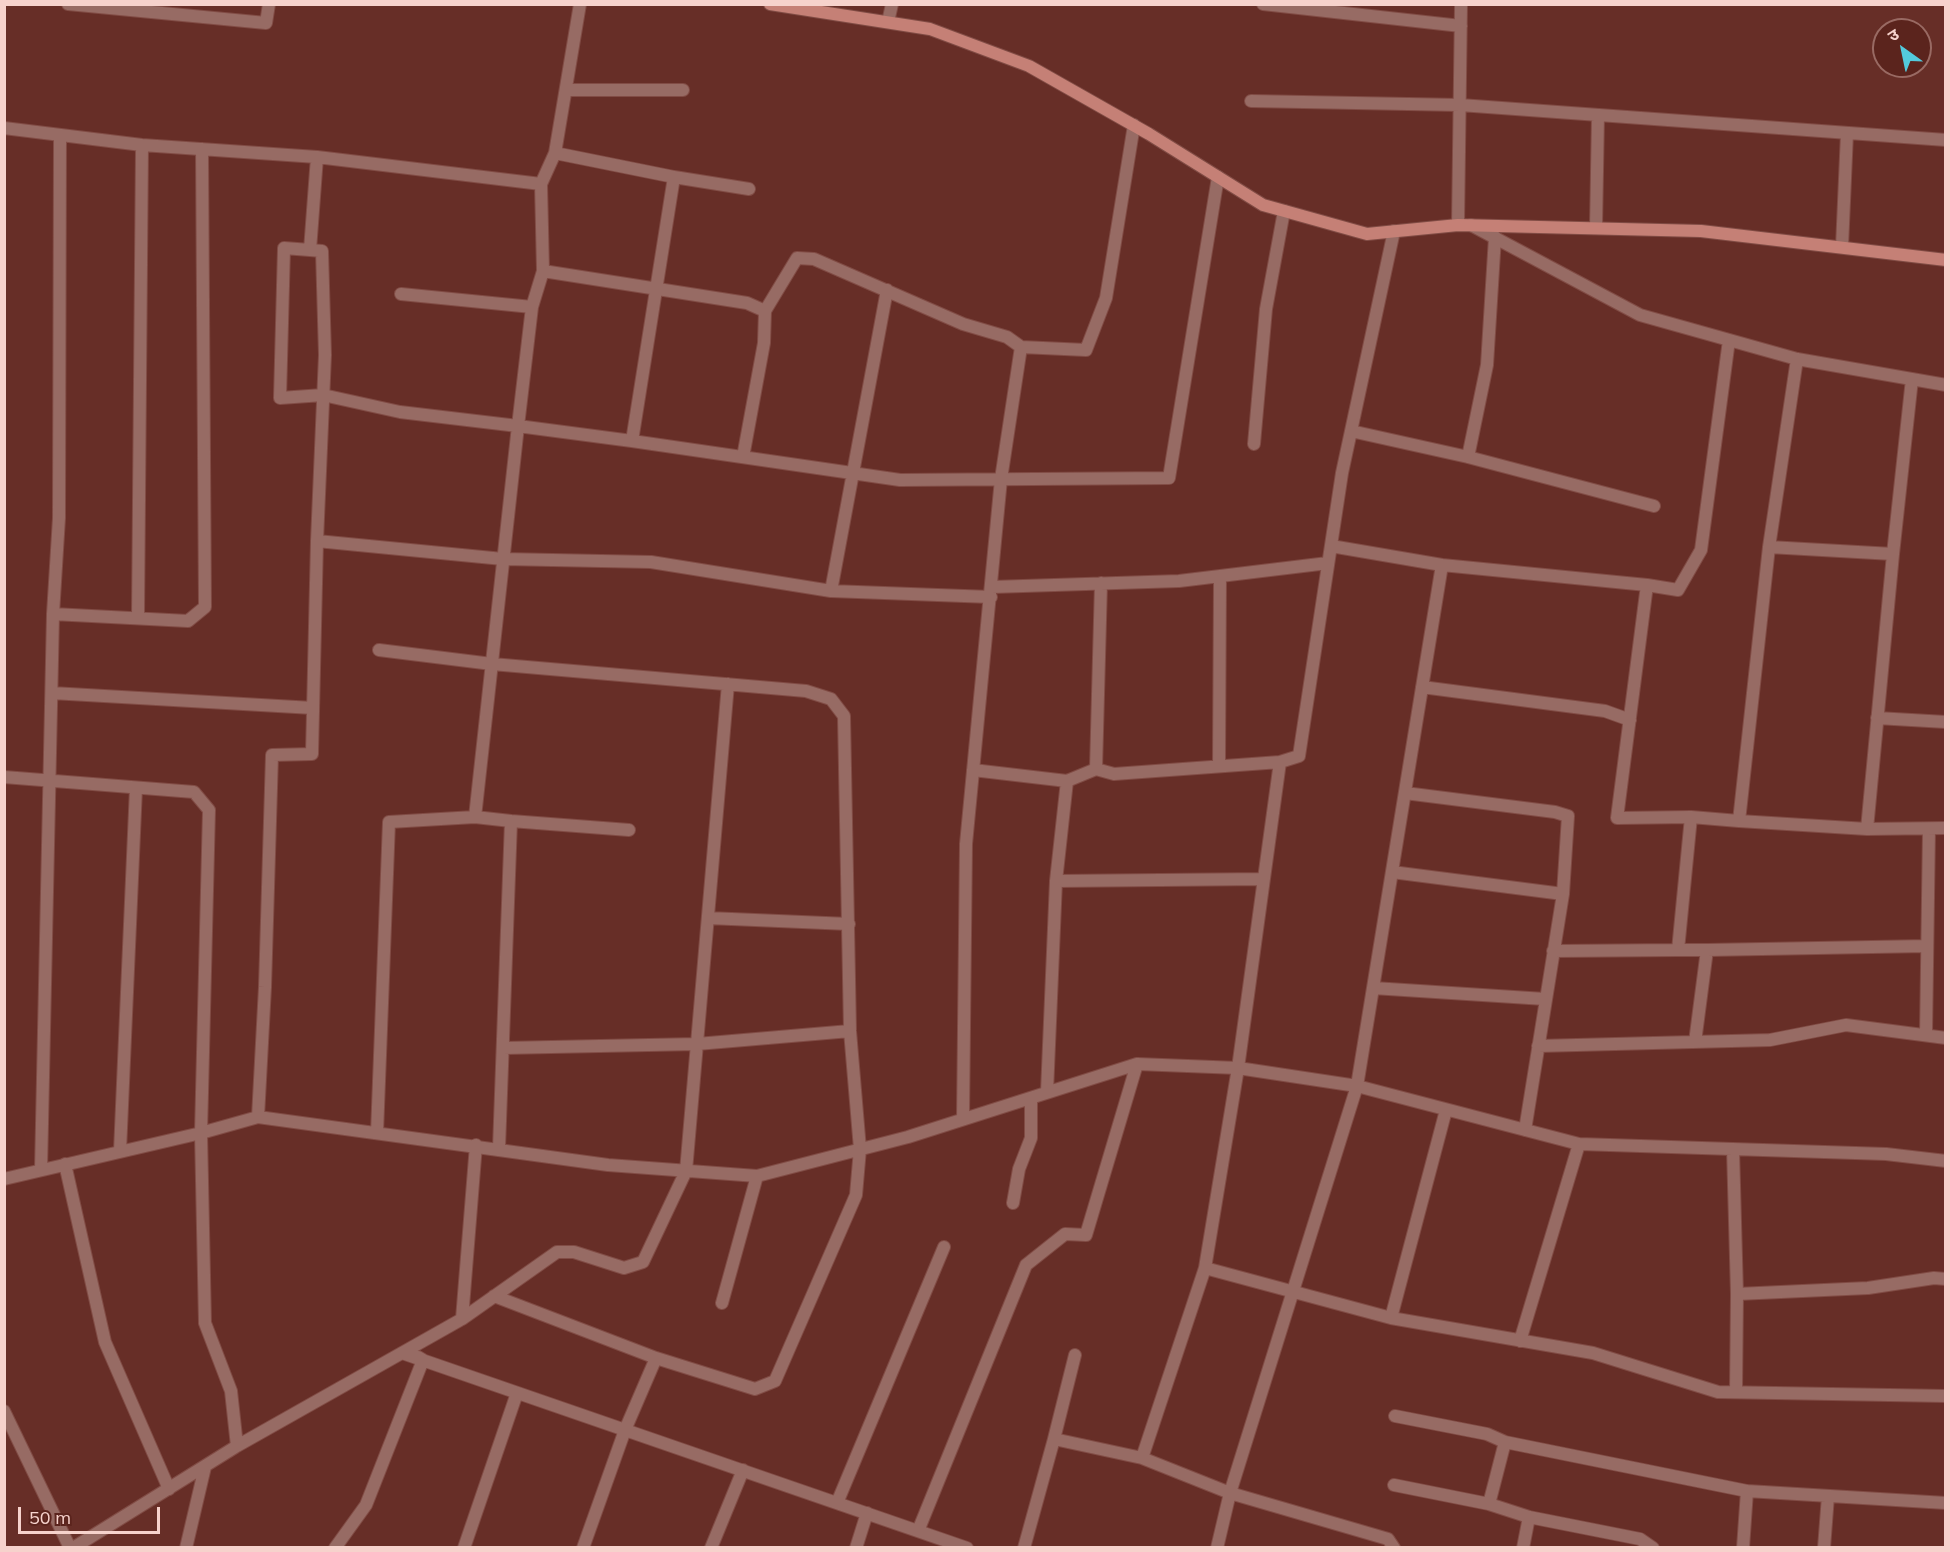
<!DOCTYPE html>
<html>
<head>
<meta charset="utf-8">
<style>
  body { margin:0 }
  #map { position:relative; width:1950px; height:1552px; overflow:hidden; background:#672e27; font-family:Mulish,"Noto Sans Devanagari",sans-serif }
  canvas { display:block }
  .frame { position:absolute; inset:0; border:6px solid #f6d2cc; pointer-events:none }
  .north { position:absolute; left:1872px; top:18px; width:60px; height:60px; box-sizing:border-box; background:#5b241d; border:2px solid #996a63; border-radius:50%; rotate:327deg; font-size:16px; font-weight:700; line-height:24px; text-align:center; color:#f6d2cc }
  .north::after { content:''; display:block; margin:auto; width:21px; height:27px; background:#53cadc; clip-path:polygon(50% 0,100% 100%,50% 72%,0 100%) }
  .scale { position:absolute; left:18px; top:1507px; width:142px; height:27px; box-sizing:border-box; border:3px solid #f6d2cc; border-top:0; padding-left:8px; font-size:18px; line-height:21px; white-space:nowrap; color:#f6d2cc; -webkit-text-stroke:4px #5b241d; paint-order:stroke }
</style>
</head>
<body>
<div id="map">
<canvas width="1950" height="1552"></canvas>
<div class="frame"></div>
<div class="north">उ</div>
<div class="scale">50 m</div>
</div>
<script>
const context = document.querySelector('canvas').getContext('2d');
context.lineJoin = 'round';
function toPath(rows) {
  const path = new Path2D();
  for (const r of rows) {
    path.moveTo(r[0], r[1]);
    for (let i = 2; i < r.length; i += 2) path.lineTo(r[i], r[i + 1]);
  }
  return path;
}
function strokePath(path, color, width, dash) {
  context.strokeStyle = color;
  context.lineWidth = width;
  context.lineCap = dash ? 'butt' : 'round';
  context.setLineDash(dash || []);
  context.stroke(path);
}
const street = toPath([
  [68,4,266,23,269,4],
  [1263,4,1461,26],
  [888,22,892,4],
  [566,90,683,90],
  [1251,101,1460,105,1946,140],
  [4,128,142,145,317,157,541,184,555,153],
  [317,157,310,250,284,248,280,398,323,395,400,412,518,426,532,307,543,271,541,184],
  [674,177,749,189],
  [1458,225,1461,4],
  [1471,225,1640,315,1797,359,1946,385],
  [1596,228,1598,115],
  [1842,247,1847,133],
  [310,250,322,251,325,355,317,541,503,559,651,562,831,591,991,597],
  [543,271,747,303,765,311],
  [401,294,532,307],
  [1797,359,1769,547,1739,821,1867,829,1946,828],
  [1351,431,1468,457,1654,506],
  [632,441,900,480,1169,478,1218,177],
  [1254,444,1266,309,1284,211],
  [743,457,764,343,765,311,797,258,814,259,963,324,1007,337,1021,347,1086,350,1106,298,1134,125],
  [1468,457,1487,365,1495,237],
  [1331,546,1442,565],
  [1769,547,1893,554,1912,379],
  [1647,585,1442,565,1357,1086,1579,1144,1886,1154,1946,1161],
  [992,587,1179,581,1328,563],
  [831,591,887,290],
  [53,614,188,621,205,607,202,149],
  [138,618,142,145],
  [379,650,492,664,806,691,831,699,844,716,850,1031,860,1149,856,1195,775,1381,755,1389,656,1358,494,1296],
  [1422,687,1605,711,1630,720],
  [52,693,313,708],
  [1877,718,1946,722],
  [1219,766,1220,576],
  [1096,769,1101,583],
  [973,770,1067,781,1096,769,1114,774,1280,762],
  [4,777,194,792,209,810,201,1133,205,1323,231,1391,237,1446],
  [1405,793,1555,812,1568,816,1563,894],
  [475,817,511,821,499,1148],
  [1691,817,1617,818,1647,585,1678,590,1701,550,1729,340],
  [511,821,629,830],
  [1867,829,1893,554],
  [1392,872,1563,894,1525,1130],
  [1056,881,1264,879],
  [708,918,849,924],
  [1678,950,1707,950],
  [1553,951,1678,950,1691,817,1739,821],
  [1373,988,1545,999],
  [1926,1035,1929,829],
  [1695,1042,1707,950,1927,946],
  [1538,1046,1770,1040,1846,1025,1946,1038],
  [503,1048,697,1044,850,1031],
  [1047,1092,1056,881,1067,781],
  [258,1117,265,987,272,755,312,754,317,541],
  [963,1119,966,844,1001,479,1021,347],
  [377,1133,389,822,475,817,518,426,632,441,674,177,555,153,580,4],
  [1733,1149,1737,1294,1736,1392],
  [120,1151,136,788],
  [65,1164,105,1342,169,1489],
  [41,1170,53,614,59,518,60,135],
  [4,1179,201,1133,258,1117,608,1165,757,1176,908,1137,1137,1064,1238,1068,1205,1268,1142,1458,1054,1439,1024,1548],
  [1013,1203,1019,1169,1031,1138,1031,1098],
  [1205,1268,1391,1318,1593,1353,1718,1392,1946,1396],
  [1737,1294,1868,1288,1934,1278,1946,1279],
  [722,1303,757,1176],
  [1391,1318,1446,1110],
  [462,1319,557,1252,574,1252,624,1268,643,1262,686,1171,728,684],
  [1520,1341,1579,1144],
  [402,1353,967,1548],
  [4,1411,70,1548],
  [1395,1416,1487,1434,1505,1442,1747,1491],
  [1054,1439,1075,1355],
  [1142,1458,1230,1493,1388,1539,1394,1548],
  [1394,1485,1489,1504,1529,1517,1640,1539,1653,1548],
  [837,1503,944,1247],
  [1489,1504,1505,1442],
  [918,1531,1026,1265,1065,1234,1086,1235,1137,1064],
  [73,1548,237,1446,462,1319,476,1145],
  [186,1548,205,1467],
  [335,1548,366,1505,423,1360,418,1357],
  [464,1548,517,1393],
  [583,1548,625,1430,656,1358],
  [711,1548,743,1470],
  [856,1548,867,1513],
  [1217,1548,1230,1493,1357,1086,1238,1068,1280,762,1299,756,1342,473,1394,231],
  [1523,1548,1529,1517],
  [1743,1548,1747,1491,1946,1503],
  [1824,1548,1828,1496]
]);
const secondary = toPath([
  [770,4,930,29,1029,66,1149,134,1263,205,1367,234,1458,225,1701,231,1946,260]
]);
strokePath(street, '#814c45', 14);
strokePath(secondary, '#814c45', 14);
strokePath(street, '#976b64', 12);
strokePath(secondary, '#c58076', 12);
</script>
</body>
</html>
